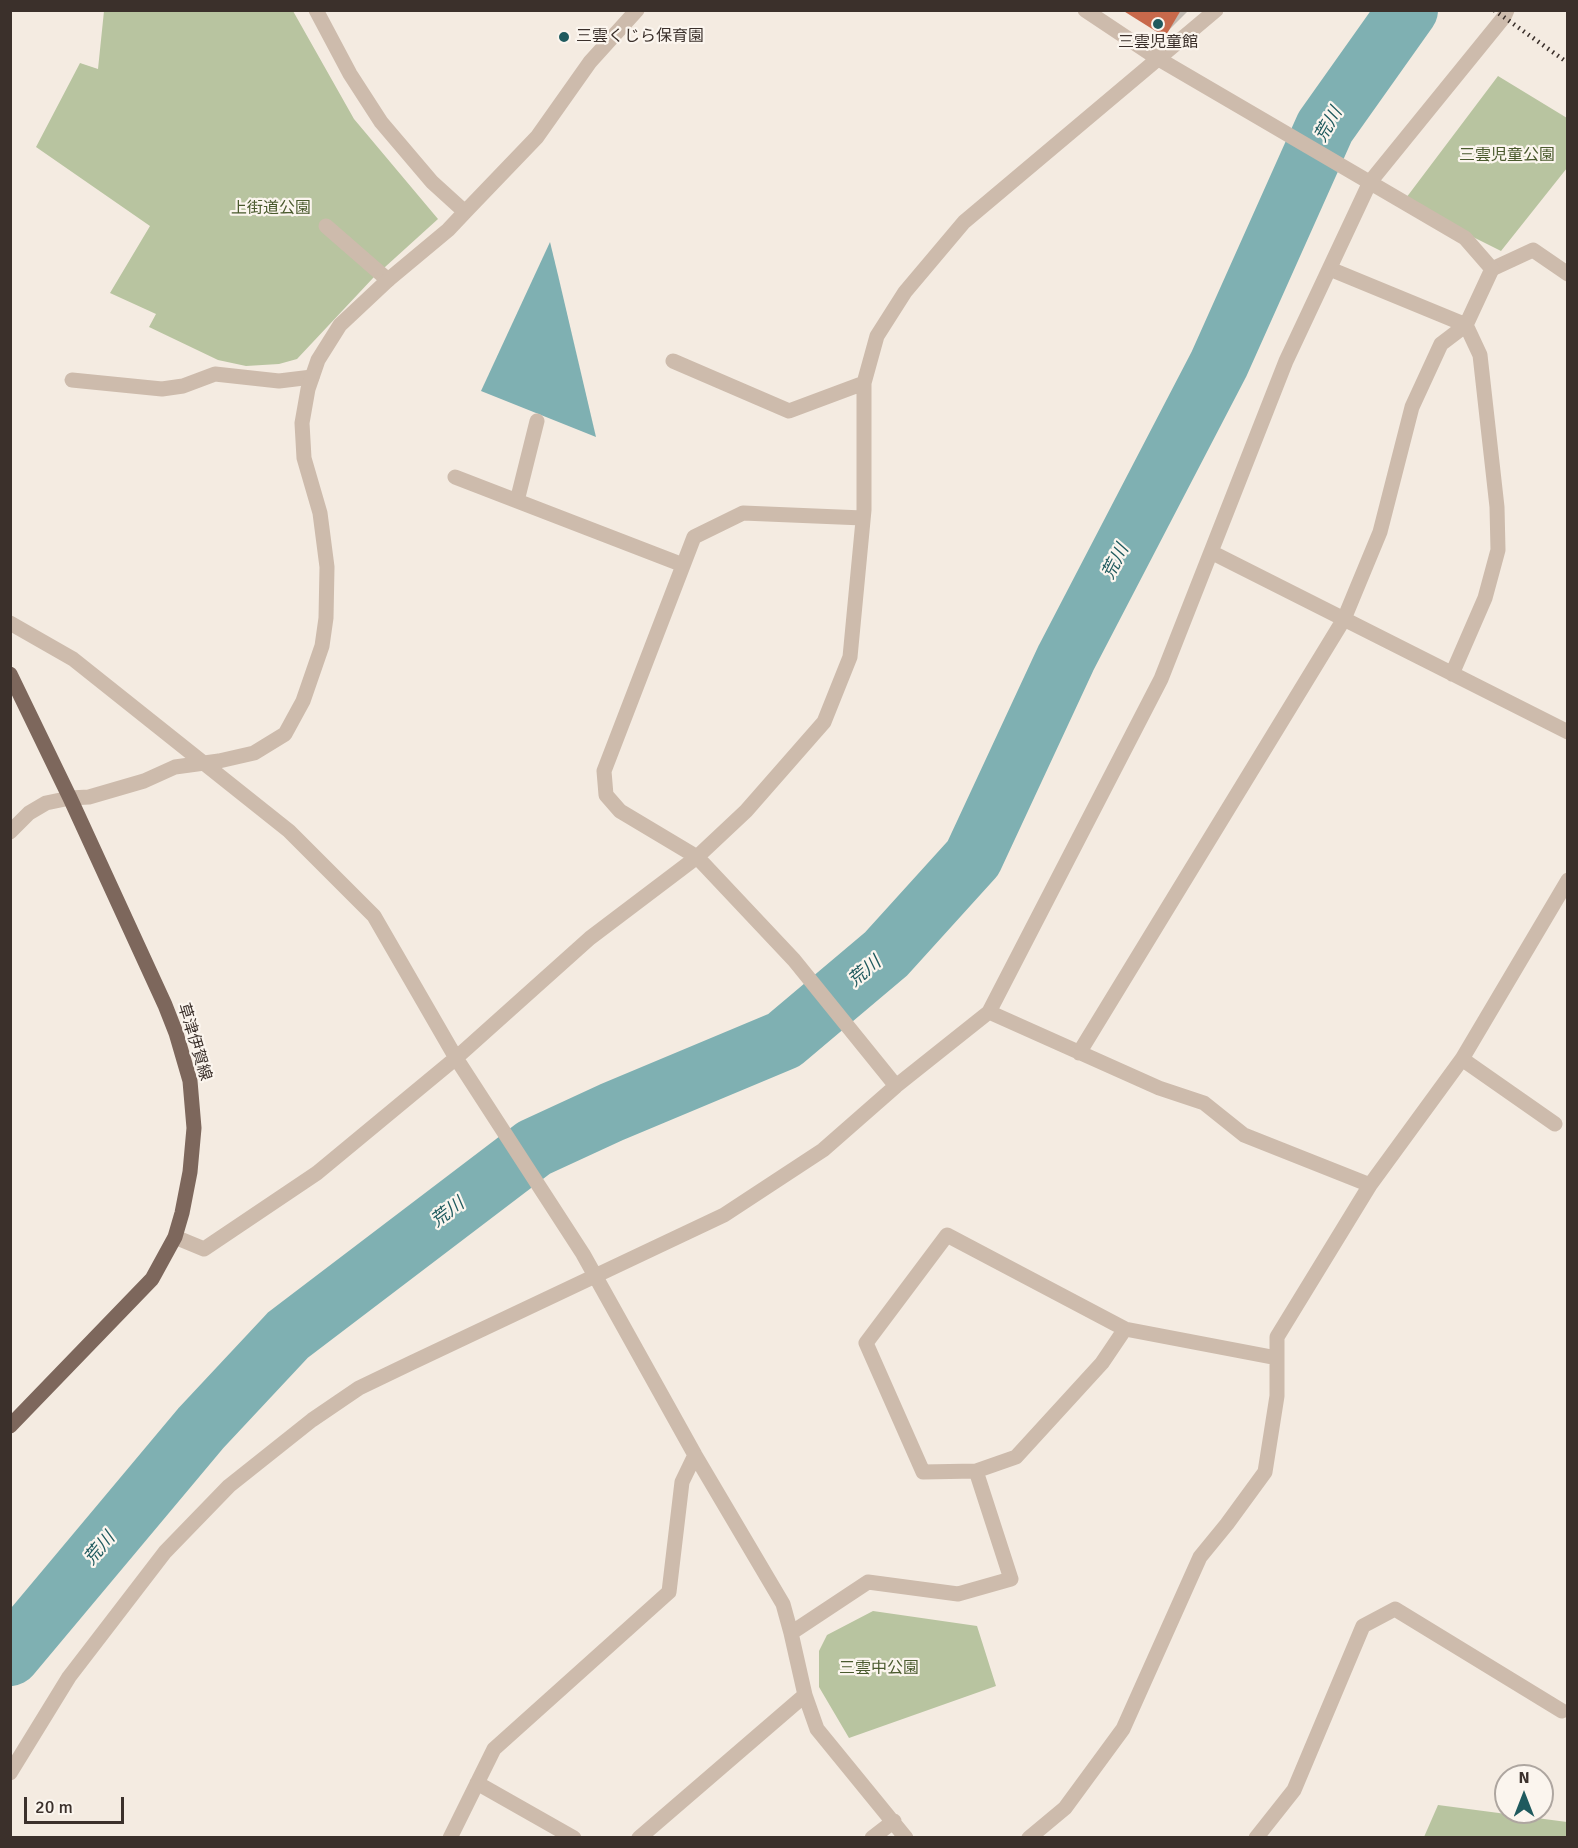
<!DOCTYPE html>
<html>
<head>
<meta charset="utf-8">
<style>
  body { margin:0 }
  #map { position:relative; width:1578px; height:1848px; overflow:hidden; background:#f4ebe1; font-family:Signika,sans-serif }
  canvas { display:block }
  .frame { position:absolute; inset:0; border:12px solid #3b302b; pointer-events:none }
  .north { position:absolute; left:1494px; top:1764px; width:60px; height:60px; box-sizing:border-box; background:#fbf5ee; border:2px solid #aea6a0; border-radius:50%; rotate:0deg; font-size:16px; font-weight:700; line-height:24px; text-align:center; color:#3b302b }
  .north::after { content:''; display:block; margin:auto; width:21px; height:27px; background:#1f5a5e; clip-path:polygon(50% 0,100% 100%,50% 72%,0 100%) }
  .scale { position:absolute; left:24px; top:1797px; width:100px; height:27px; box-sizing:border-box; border:3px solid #3b302b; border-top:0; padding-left:8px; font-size:18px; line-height:21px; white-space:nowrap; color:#3b302b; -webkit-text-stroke:4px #fbf5ee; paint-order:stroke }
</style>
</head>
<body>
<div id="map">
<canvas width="1578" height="1848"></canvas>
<div class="frame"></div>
<div class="north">N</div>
<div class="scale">20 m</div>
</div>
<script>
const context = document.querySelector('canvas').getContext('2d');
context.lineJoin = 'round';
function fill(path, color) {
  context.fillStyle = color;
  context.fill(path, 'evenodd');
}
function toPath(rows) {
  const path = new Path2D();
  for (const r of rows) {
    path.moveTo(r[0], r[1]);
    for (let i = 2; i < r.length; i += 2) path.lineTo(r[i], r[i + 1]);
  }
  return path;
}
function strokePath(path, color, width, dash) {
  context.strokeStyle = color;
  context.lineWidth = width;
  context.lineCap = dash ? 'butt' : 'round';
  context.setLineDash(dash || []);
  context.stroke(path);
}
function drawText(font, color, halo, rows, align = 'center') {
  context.font = font + ' Signika,"Noto Sans JP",sans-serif';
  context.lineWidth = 4.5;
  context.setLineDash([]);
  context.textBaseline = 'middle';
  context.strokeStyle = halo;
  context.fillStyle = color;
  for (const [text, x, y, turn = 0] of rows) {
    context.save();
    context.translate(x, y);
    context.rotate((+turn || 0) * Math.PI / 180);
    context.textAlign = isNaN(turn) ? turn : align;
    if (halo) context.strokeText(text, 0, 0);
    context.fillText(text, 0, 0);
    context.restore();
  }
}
fill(toPath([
  [104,11,293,11,354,119,438,219,374,277,297,359,279,364,246,366,218,360,149,327,156,314,110,293,150,226,36,147,80,63,98,69],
  [1498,76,1567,118,1567,168,1501,251,1403,202],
  [873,1611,977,1626,996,1686,849,1738,819,1687,819,1651,827,1635],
  [1438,1805,1567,1822,1567,1837,1424,1837]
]), '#b8c4a0');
fill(toPath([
  [550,242,558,275,596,437,481,391]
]), '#7fb0b2');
fill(toPath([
  [1125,10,1189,10,1164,35]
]), '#0003');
strokePath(toPath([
  [10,1656,201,1428,288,1335,534,1148,612,1112,784,1040,886,954,973,858,1066,658,1219,364,1325,127,1408,10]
]), '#7fb0b2', 60);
fill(toPath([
  [1122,10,1181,10,1165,37]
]), '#c8694b');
strokePath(toPath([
  [326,226,388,280],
  [1492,269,1533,250,1568,274],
  [72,380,162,389,183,386,215,374,279,381,312,377]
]), '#cdbbac', 15);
strokePath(toPath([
  [316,10,350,74,381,122,432,182,465,212,537,137,590,62,637,10],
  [1330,269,1466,325,1480,355,1497,507,1498,550,1485,598,1452,674],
  [673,361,789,411,864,383],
  [455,477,683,565],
  [517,501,537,421],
  [863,518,743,513,694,537,604,771,606,795,620,811,697,857,794,960,896,1086],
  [1211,552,1568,732],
  [10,623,73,659,289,831,374,916,456,1058,583,1254,695,1455,783,1604,791,1633,805,1695,817,1729,906,1838],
  [10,832,29,813,46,803,70,798,89,797,144,781,175,767,219,761,254,753,285,734,303,701,322,646,326,618,327,567,320,513,304,458,302,423,308,389,318,360,340,325,388,280,448,230,465,212],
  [989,1012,1159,1088,1204,1103,1244,1135,1370,1185],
  [1079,1053,1344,619,1380,532,1412,407,1441,344,1466,325,1492,269,1465,238,1157,58,1085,10],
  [1462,1059,1555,1124],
  [175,1237,204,1249,317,1173,456,1058,590,938,697,857,746,811,824,722,850,657,864,510,864,383,877,336,905,292,964,222,1216,10],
  [1125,1329,1102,1363,1016,1457,976,1471,923,1472,866,1343,947,1235,1125,1329,1277,1358],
  [791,1633,868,1582,958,1594,1011,1579,976,1471],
  [10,1773,69,1677,165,1552,229,1486,312,1420,359,1388,411,1363,724,1215,823,1150,896,1086,989,1012,1161,679,1286,361,1370,182,1504,17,1507,10],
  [477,1783,574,1838],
  [450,1838,494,1749,669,1592,682,1482,695,1455],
  [639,1838,805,1695],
  [872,1838,894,1821],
  [1029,1838,1065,1808,1123,1729,1200,1557,1227,1524,1265,1472,1277,1396,1277,1337,1370,1185,1462,1059,1568,880],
  [1256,1838,1294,1790,1363,1626,1395,1609,1562,1711]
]), '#cdbbac', 15);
strokePath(toPath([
  [10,674,70,798,165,1005,176,1033,190,1081,194,1128,190,1172,182,1213,175,1237,152,1279,10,1426]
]), '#7d675c', 15);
strokePath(toPath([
  [1494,10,1568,63]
]), '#3b302b', 4.5, [1.5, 4.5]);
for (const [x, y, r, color] of [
  [1158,24,6,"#1f5a5e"],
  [564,37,6,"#1f5a5e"]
]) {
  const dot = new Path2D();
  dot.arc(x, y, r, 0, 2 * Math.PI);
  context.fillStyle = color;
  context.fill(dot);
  strokePath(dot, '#fbf5ee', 2);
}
drawText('16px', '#3b302b', '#fbf5ee', [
  ["三雲くじら保育園",576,37],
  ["三雲児童館",1158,43,"center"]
], 'left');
drawText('16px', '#4a5a2e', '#fbf5ee', [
  ["三雲児童公園",1507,156],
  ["上街道公園",271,209],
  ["三雲中公園",879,1669]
]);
drawText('16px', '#3b302b', '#fbf5ee', [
  ["草津伊賀線",194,1042,73]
]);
drawText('italic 18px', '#1f5a5e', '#fbf5ee', [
  ["荒川",1329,125,-60],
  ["荒川",1116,562,-63],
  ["荒川",865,972,-40],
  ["荒川",448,1213,-37],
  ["荒川",100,1549,-50]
]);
</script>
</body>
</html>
